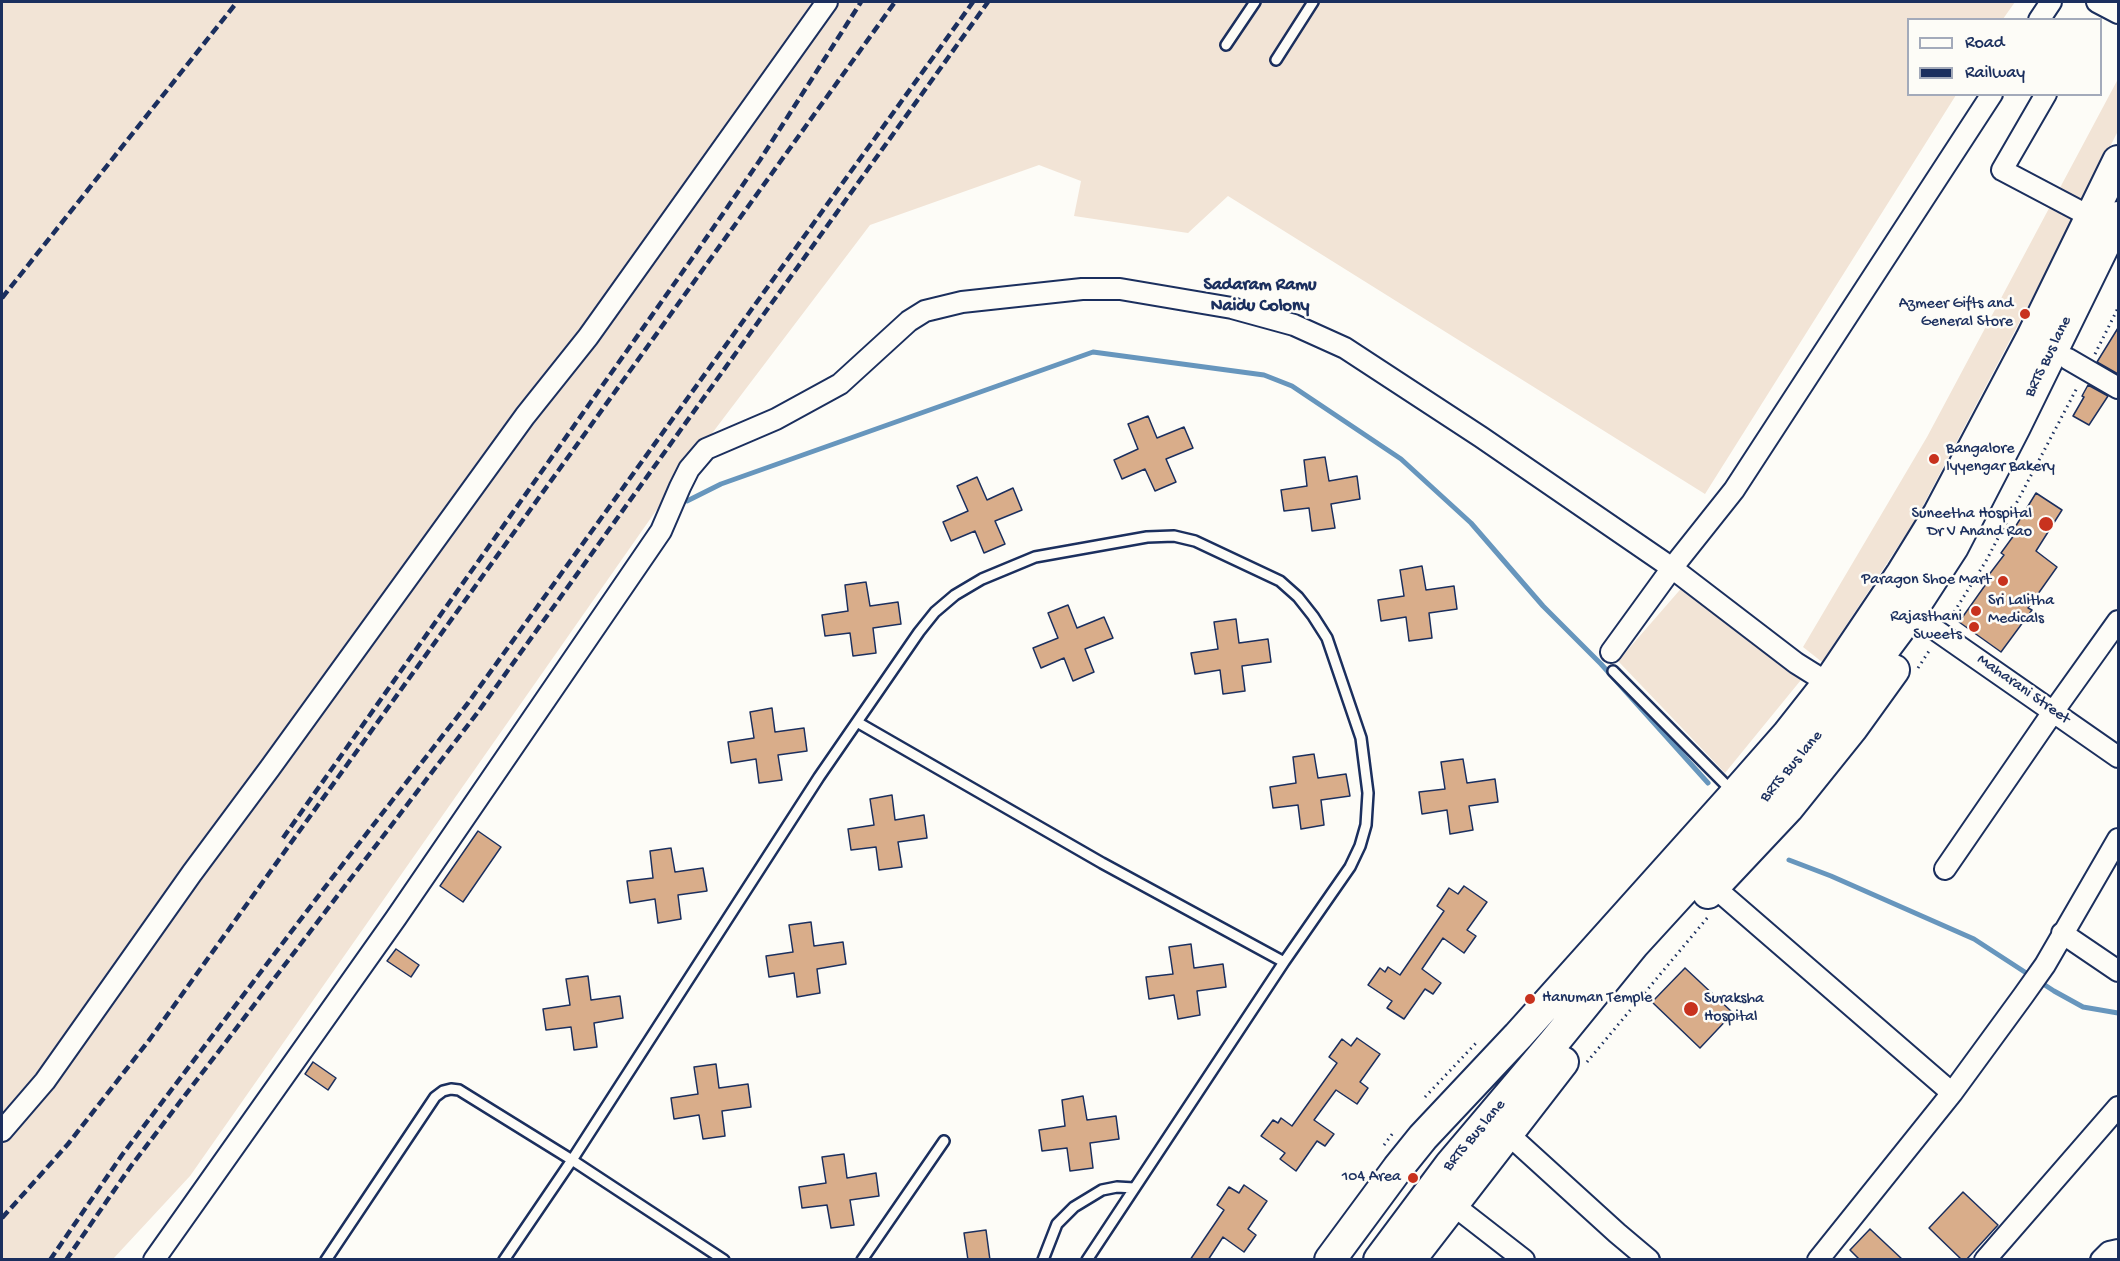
<!DOCTYPE html>
<html>
<head>
<meta charset="utf-8">
<style>
  body { margin:0 }
  #map { position:relative; width:2120px; height:1261px; overflow:hidden; background:#fdfcf7; font-family:"Gochi Hand",sans-serif }
  canvas { display:block }
  .frame { position:absolute; inset:0; border:3px solid #1b2f5e; pointer-events:none }
  .legend { position:absolute; left:1907px; top:18px; width:195px; height:78px; box-sizing:border-box; background:#fdfcf7; border:2px solid #a3aaba; margin:0; padding:8px 10px; list-style:none; font-size:18px; color:#1b2f5e }
  .legend li { display:flex; align-items:center; gap:12px; height:30px }
  .legend b { width:30px; border:2px solid #a3aaba }
</style>
</head>
<body>
<div id="map">
<canvas width="2120" height="1261"></canvas>
<div class="frame"></div>
<ul class="legend">
<li><b style="height:8px;background:#fdfcf7"></b>Road</li>
<li><b style="height:8px;background:#1b2f5e"></b>Railway</li>
</ul>
</div>
<script>
const context = document.querySelector('canvas').getContext('2d');
context.lineJoin = 'round';
function fill(path, color) {
  context.fillStyle = color;
  context.fill(path, 'evenodd');
}
function toPath(rows) {
  const path = new Path2D();
  for (const r of rows) {
    path.moveTo(r[0], r[1]);
    for (let i = 2; i < r.length; i += 2) path.lineTo(r[i], r[i + 1]);
  }
  return path;
}
function strokePath(path, color, width, dash) {
  context.strokeStyle = color;
  context.lineWidth = width;
  context.lineCap = dash ? 'butt' : 'round';
  context.setLineDash(dash || []);
  context.stroke(path);
}
function drawText(font, color, halo, rows, align = 'center') {
  context.font = font + ' "Gochi Hand",sans-serif';
  context.lineWidth = 5;
  context.setLineDash([]);
  context.textBaseline = 'middle';
  context.strokeStyle = halo;
  context.fillStyle = color;
  for (const [text, x, y, turn = 0] of rows) {
    context.save();
    context.translate(x, y);
    context.rotate((+turn || 0) * Math.PI / 180);
    context.textAlign = isNaN(turn) ? turn : align;
    if (halo) context.strokeText(text, 0, 0);
    context.fillText(text, 0, 0);
    context.restore();
  }
}
fill(toPath([
  [2,2,2015,2,2003,19,1908,20,1908,94,1956,95,1705,494,1228,196,1188,233,1074,216,1081,181,1039,165,870,225,688,465,190,1176,113,1259,2,1260],
  [2118,79,2118,131,2060,245,1916,519,1822,662,1803,647,1927,437],
  [1685,584,1805,675,1725,773,1618,661]
]), '#f2e4d6');
strokePath(toPath([
  [687,501,721,484,1093,352,1264,375,1292,386,1401,459,1471,523,1543,606,1601,664,1708,783],
  [1789,860,1831,876,1974,939,2054,991,2083,1007,2118,1013]
]), '#6796bd', 5);
const building = toPath([
  [2118,328,2118,374,2097,362,2118,328],
  [2088,385,2108,396,2089,425,2073,416,2084,397,2082,396,2088,385],
  [1148,416,1157,438,1184,427,1193,448,1166,459,1176,482,1155,491,1145,469,1122,479,1114,460,1138,449,1128,424,1148,416],
  [1325,457,1329,481,1357,476,1360,499,1331,504,1335,528,1312,531,1309,508,1284,511,1281,490,1307,486,1304,460,1325,457],
  [977,477,987,500,1013,488,1022,510,995,521,1005,544,984,553,975,531,951,541,943,522,968,511,957,486,977,477],
  [2036,493,2062,510,2036,551,2057,567,2028,608,2032,610,2001,652,1959,622,1991,577,1988,576,2004,555,2001,553,2017,531,2014,529,2036,493],
  [1422,566,1426,590,1454,586,1457,609,1429,613,1432,638,1409,641,1406,617,1381,621,1378,600,1404,596,1400,570,1422,566],
  [866,582,870,606,898,602,901,624,873,628,876,653,853,656,850,633,825,636,822,615,848,611,845,585,866,582],
  [1068,605,1077,628,1104,617,1113,638,1085,649,1094,672,1073,681,1064,658,1041,668,1033,648,1058,638,1048,613,1068,605],
  [1236,619,1239,643,1268,639,1271,662,1242,666,1245,691,1223,694,1220,670,1195,674,1191,653,1218,649,1214,622,1236,619],
  [772,708,775,732,804,728,807,751,778,755,782,780,759,783,756,759,731,763,728,742,754,738,750,712,772,708],
  [1314,754,1318,778,1346,774,1350,796,1321,800,1324,825,1301,829,1298,805,1273,808,1270,787,1296,783,1293,757,1314,754],
  [1463,759,1467,783,1495,779,1498,802,1469,806,1473,830,1450,834,1447,810,1422,814,1419,792,1445,789,1441,762,1463,759],
  [892,795,895,820,924,815,927,838,898,842,902,867,879,870,876,847,851,850,848,829,874,825,870,799,892,795],
  [478,831,501,847,463,902,440,886,478,831],
  [671,848,675,872,703,868,707,891,678,895,681,919,658,923,655,899,630,903,627,881,653,878,650,851,671,848],
  [1464,886,1487,902,1467,930,1476,936,1464,953,1443,938,1422,969,1441,983,1433,994,1425,989,1404,1019,1387,1008,1392,1001,1368,985,1380,968,1385,972,1388,967,1400,975,1444,911,1437,906,1449,888,1458,894,1464,886],
  [811,922,814,946,843,942,846,964,817,969,820,993,797,997,794,973,769,977,766,956,793,952,789,925,811,922],
  [1191,944,1194,968,1223,964,1226,987,1197,991,1200,1015,1178,1019,1174,995,1149,999,1146,977,1173,974,1169,947,1191,944],
  [396,949,419,965,411,977,387,961,396,949],
  [1685,968,1733,1013,1700,1048,1652,1002,1685,968],
  [588,976,591,1000,620,996,623,1018,594,1023,597,1047,574,1050,571,1027,546,1030,543,1009,570,1005,566,979,588,976],
  [1357,1038,1380,1054,1360,1082,1368,1088,1357,1104,1336,1090,1314,1120,1334,1134,1325,1146,1317,1141,1296,1171,1280,1159,1285,1153,1261,1136,1273,1120,1278,1123,1281,1118,1292,1126,1337,1063,1329,1057,1342,1039,1351,1046,1357,1038],
  [313,1062,336,1078,328,1090,305,1074,313,1062],
  [716,1064,719,1088,748,1084,751,1107,722,1111,725,1136,703,1139,699,1115,674,1119,671,1098,698,1094,694,1067,716,1064],
  [1083,1096,1087,1120,1116,1116,1119,1139,1090,1143,1093,1168,1070,1171,1067,1148,1042,1151,1039,1130,1065,1126,1062,1100,1083,1096],
  [844,1154,847,1178,876,1173,879,1196,850,1200,854,1225,831,1228,827,1205,802,1208,799,1187,826,1183,822,1157,844,1154],
  [1244,1185,1267,1201,1248,1229,1256,1235,1244,1252,1223,1237,1208,1260,1190,1260,1224,1210,1217,1205,1229,1187,1239,1193,1244,1185],
  [1963,1192,1998,1225,1966,1260,1962,1260,1929,1228,1963,1192],
  [1870,1229,1903,1260,1860,1260,1850,1250,1870,1229],
  [986,1230,990,1260,968,1260,964,1233,986,1230]
]);
fill(building, '#d9ad8a');
strokePath(building, '#1b2f5e', 1.5);
const service = toPath([
  [1226,45,1255,2],
  [1276,60,1313,2],
  [1613,671,1732,791],
  [857,722,1102,863,1284,962],
  [326,1260,435,1097,443,1091,451,1089,459,1090,572,1160,724,1260],
  [504,1260,572,1160,819,777,919,632,935,612,955,595,982,579,1035,557,1147,537,1174,536,1195,541,1280,581,1298,597,1313,616,1327,638,1361,738,1368,793,1366,825,1360,846,1350,867,1284,962,1087,1260],
  [862,1260,944,1141],
  [1043,1260,1057,1224,1074,1207,1102,1190,1117,1187,1134,1188]
]);
const minor = toPath([
  [2097,2,2118,13],
  [2039,20,2051,2],
  [2046,94,2002,170,2091,217],
  [2068,359,2118,388],
  [1927,624,2118,757],
  [1611,652,1672,568,1734,490,1992,94],
  [1945,869,2053,712,2118,621],
  [1714,887,1952,1093],
  [2062,933,2118,971],
  [2,1131,45,1081,192,873,270,768,525,416,588,337,827,2],
  [1507,1133,1617,1233,1649,1260],
  [1452,1204,1524,1260],
  [154,1260,396,918,661,531,680,487,689,469,706,449,776,419,840,384,909,321,925,311,962,302,1082,289,1120,289,1232,308,1294,325,1345,348,1481,437,1672,568,1796,663,1828,683],
  [1818,1260,1952,1093,2023,996,2045,965,2118,839],
  [1985,1260,2118,1107],
  [2101,1260,2109,1252,2118,1250]
]);
const primary = toPath([
  [1708,893,1788,808,1853,727,1894,670],
  [1330,1260,1398,1168,1423,1137,1518,1036,1735,794,1787,735,1828,683,1902,573,1939,513,2031,339,2118,161],
  [1379,1260,1450,1165,1555,1041,1634,944,1753,814,1824,730,1903,624,1953,547,2015,427,2118,217],
  [1410,1260,1563,1062]
]);
strokePath(service, '#1b2f5e', 14);
strokePath(minor, '#1b2f5e', 24);
strokePath(primary, '#1b2f5e', 34);
strokePath(toPath([
  [2095,354,2118,308],
  [1951,617,1986,561,2078,386],
  [1918,668,1931,648],
  [1587,1062,1708,917],
  [1425,1097,1478,1041],
  [1384,1145,1393,1133]
]), '#1b2f5e', 3, [1.5, 4.5]);
strokePath(service, '#fdfcf7', 9);
strokePath(minor, '#fdfcf7', 20);
strokePath(primary, '#fdfcf7', 30);
strokePath(toPath([
  [2,298,237,2],
  [283,838,691,260,760,160,861,2],
  [2,1218,68,1144,150,1039,895,2],
  [50,1260,122,1155,329,882,468,703,973,2],
  [66,1260,131,1166,478,712,988,2]
]), '#1b2f5e', 4.5, [9, 4.5]);
for (const [x, y, r, color] of [
  [2025,314,6,"#c8321e"],
  [1934,459,6,"#c8321e"],
  [2046,524,8,"#c8321e"],
  [2003,581,6,"#c8321e"],
  [1976,611,6,"#c8321e"],
  [1974,627,6,"#c8321e"],
  [1530,999,6,"#c8321e"],
  [1691,1009,8,"#c8321e"],
  [1413,1178,6,"#c8321e"]
]) {
  const dot = new Path2D();
  dot.arc(x, y, r, 0, 2 * Math.PI);
  context.fillStyle = color;
  context.fill(dot);
  strokePath(dot, '#fdfcf7', 2);
}
drawText('16px', '#1b2f5e', '#fdfcf7', [
  ["Azmeer Gifts and",2013,305],
  ["General Store",2013,323],
  ["Bangalore",1946,450,"left"],
  ["Iyyengar Bakery",1946,468,"left"],
  ["Suneetha Hospital",2032,515],
  ["Dr V Anand Rao",2032,533],
  ["Paragon Shoe Mart",1991,581],
  ["Sri Lalitha",1988,602,"left"],
  ["Medicals",1988,620,"left"],
  ["Rajasthani",1962,618],
  ["Sweets",1962,636],
  ["Hanuman Temple",1542,999,"left"],
  ["Suraksha",1704,1000,"left"],
  ["Hospital",1704,1018,"left"],
  ["104 Area",1401,1178]
], 'right');
drawText('16px', '#1b2f5e', '#fdfcf7', [
  ["BRTS Bus lane",2049,357,-64],
  ["Maharani Street",2023,690,35],
  ["BRTS Bus lane",1792,767,-50],
  ["BRTS Bus lane",1475,1136,-50]
]);
drawText('bold 18px', '#1b2f5e', '#fdfcf7', [
  ["Sadaram Ramu",1260,286],
  ["Naidu Colony",1260,307]
]);
</script>
</body>
</html>
